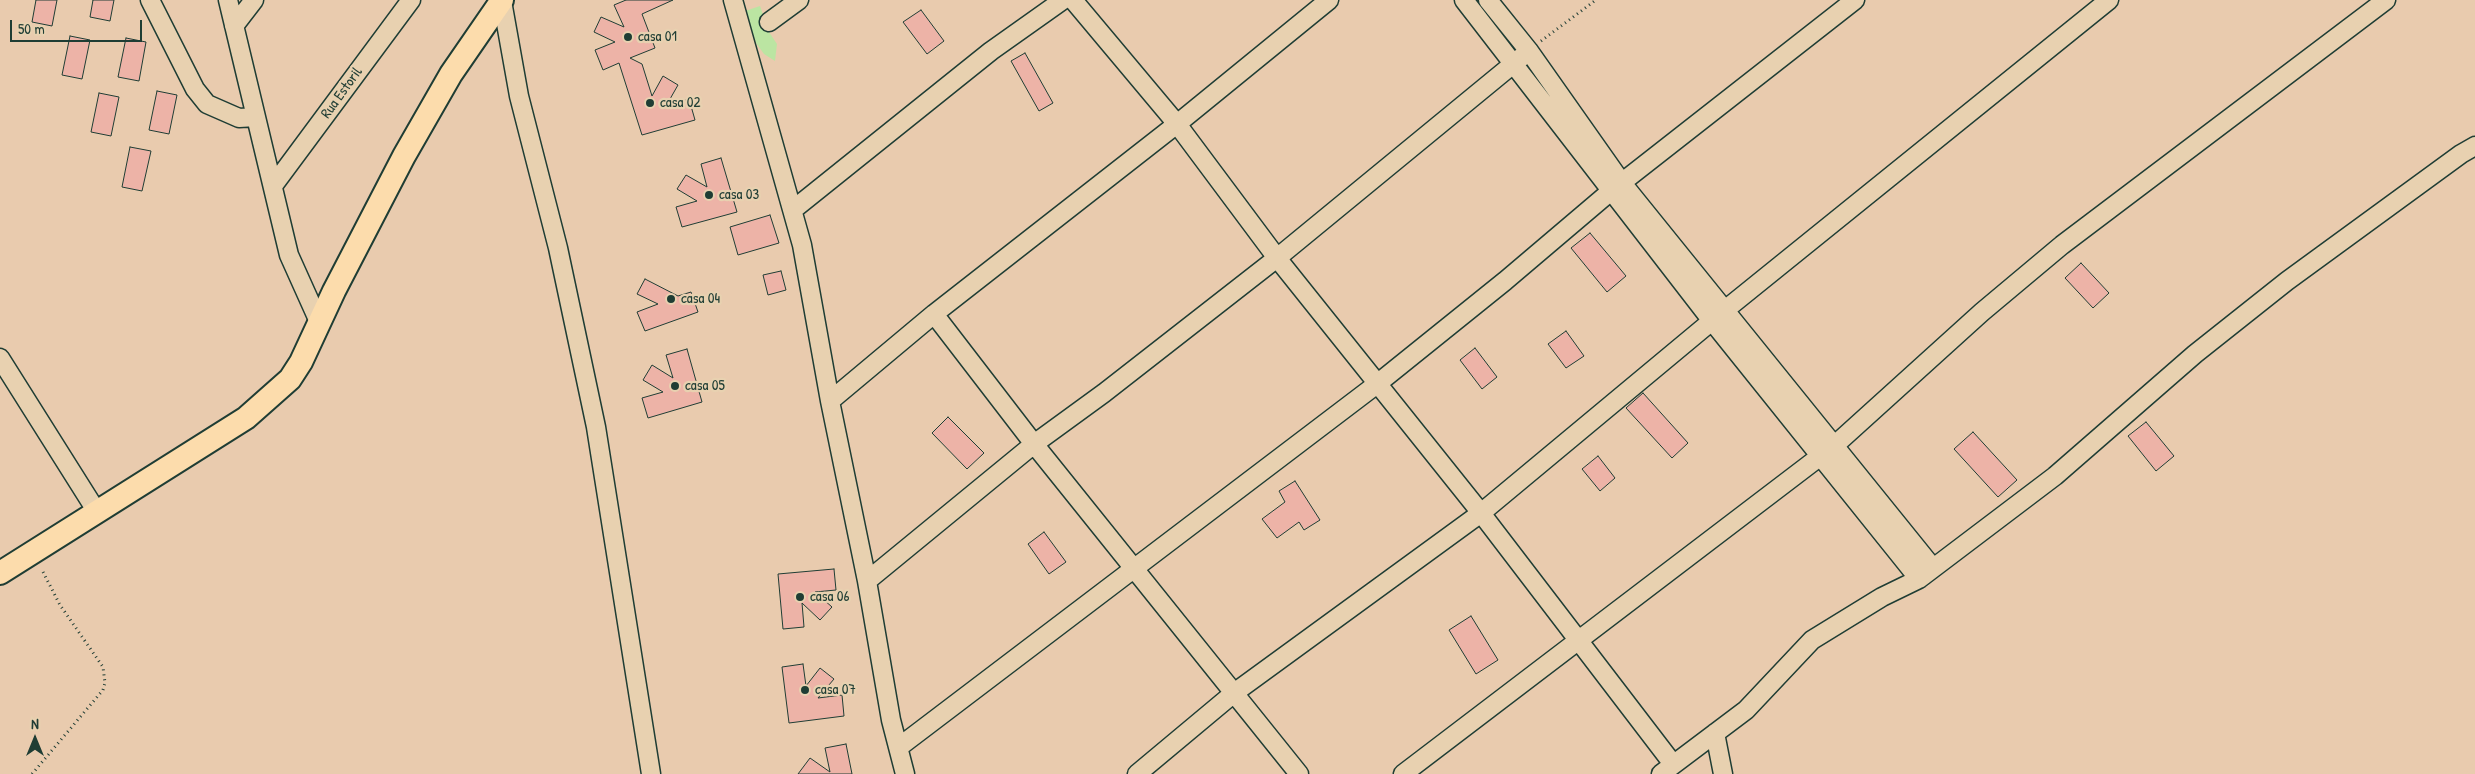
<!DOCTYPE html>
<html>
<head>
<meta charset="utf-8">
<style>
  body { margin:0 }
  #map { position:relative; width:2475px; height:774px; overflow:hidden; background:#e9cbae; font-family:"Patrick Hand",sans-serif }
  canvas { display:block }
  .north { position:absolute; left:10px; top:714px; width:50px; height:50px; -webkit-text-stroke:4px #e8d1b0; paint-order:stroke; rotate:0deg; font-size:14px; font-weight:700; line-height:20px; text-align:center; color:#1f3d34 }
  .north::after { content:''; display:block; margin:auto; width:18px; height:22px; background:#1f3d34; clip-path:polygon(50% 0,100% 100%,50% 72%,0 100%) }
  .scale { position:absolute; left:10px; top:20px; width:132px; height:22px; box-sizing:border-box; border:2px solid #1f3d34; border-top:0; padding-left:6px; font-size:15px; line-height:18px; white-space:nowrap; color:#1f3d34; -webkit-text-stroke:4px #e8d1b0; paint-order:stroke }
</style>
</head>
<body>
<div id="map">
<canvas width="2475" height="774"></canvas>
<div class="north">N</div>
<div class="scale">50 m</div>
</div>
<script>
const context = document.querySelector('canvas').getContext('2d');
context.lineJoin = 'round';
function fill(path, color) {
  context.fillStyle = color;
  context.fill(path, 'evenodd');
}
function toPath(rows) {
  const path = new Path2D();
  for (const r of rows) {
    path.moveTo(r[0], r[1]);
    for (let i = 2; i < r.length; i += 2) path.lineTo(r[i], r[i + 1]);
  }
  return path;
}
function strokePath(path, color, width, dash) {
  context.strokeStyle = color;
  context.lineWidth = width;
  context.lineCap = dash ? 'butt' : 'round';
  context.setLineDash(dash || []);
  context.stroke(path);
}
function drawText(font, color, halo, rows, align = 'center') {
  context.font = font + ' "Patrick Hand",sans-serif';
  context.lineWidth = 4.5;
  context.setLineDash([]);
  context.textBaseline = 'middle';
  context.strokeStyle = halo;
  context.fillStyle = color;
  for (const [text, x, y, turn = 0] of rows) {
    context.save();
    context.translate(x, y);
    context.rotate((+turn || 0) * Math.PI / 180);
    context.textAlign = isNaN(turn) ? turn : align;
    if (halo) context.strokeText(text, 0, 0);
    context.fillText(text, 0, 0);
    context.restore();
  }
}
fill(toPath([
  [760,6,769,32,777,44,775,61,764,54,756,43,745,11]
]), '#bbe5a2');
const building = toPath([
  [36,0,57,0,52,26,32,22,36,0],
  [93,0,114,0,110,21,90,17,93,0],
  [626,0,673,0,642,14,655,48,630,58,642,64,652,96,663,76,678,85,666,106,689,99,695,120,642,135,619,63,603,70,595,50,615,42,594,32,601,17,624,27,614,5,626,0],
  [921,10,944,41,927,54,903,22,921,10],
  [70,36,90,40,82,79,62,75,70,36],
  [126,38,146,42,139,81,118,77,126,38],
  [1025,53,1053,103,1039,111,1011,61,1025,53],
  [157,91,177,95,169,134,149,130,157,91],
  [99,93,119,97,111,136,91,132,99,93],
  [130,147,151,151,142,191,122,187,130,147],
  [721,158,737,212,682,227,676,207,697,201,677,189,686,175,707,187,701,164,721,158],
  [770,215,779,243,738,255,730,227,770,215],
  [1590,233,1626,276,1607,292,1571,248,1590,233],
  [2081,263,2109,293,2093,308,2065,278,2081,263],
  [781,271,786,290,768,295,763,275,781,271],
  [645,279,678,296,691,292,698,312,645,331,637,312,658,304,637,294,645,279],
  [1566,331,1584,356,1566,368,1548,344,1566,331],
  [1475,348,1497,377,1482,389,1460,360,1475,348],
  [687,349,702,402,648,418,642,398,663,392,643,380,652,365,673,378,666,355,687,349],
  [1643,393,1688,443,1672,458,1626,408,1643,393],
  [948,417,984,453,967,469,932,433,948,417],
  [2146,422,2174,456,2156,471,2128,436,2146,422],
  [1973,432,2017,480,1998,497,1954,449,1973,432],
  [1598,456,1615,478,1600,491,1582,469,1598,456],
  [1295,481,1320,520,1304,530,1299,522,1277,538,1262,519,1285,502,1279,491,1295,481],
  [1044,532,1066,562,1049,574,1028,544,1044,532],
  [834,569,836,590,815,592,832,607,820,620,802,603,804,627,783,629,778,574,834,569],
  [1471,616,1498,660,1476,674,1449,630,1471,616],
  [803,664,806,686,820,668,834,679,818,698,842,695,844,716,789,723,782,667,803,664],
  [846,744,852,774,798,774,810,758,830,772,825,748,846,744]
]);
fill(building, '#edb3a7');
strokePath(building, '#1f3d34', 1);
const minor = toPath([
  [150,0,195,89,207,104,239,118,256,117],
  [228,0,289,255,320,324],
  [733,0,802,245,830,401,867,581,891,720,905,774],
  [1073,0,1177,124,1277,258,1481,513,1673,764],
  [1464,0,1712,321,1919,579],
  [1488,0,1529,51,1622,183,1933,568],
  [502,1,519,96,558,248,596,427,651,774],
  [769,22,799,0],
  [234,26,254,0],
  [273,186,411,0],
  [794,209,991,51,1063,0],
  [934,314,1034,444,1299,774],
  [0,358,97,512],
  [830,401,934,314,1177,124,1329,0],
  [867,581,1034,444,1104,393,1277,258,1529,51],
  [1715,733,1723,774],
  [899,747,1377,384,1505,281,1611,191,1855,0],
  [1137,774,1234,693,1481,513,1725,310,2109,0],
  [1403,774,1835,445,1982,312,2062,245,2386,0],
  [1661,774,1746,710,1812,640,1882,597,1919,579,2055,476,2195,354,2287,281,2461,154,2475,146]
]);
const major = toPath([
  [0,573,246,418,290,379,301,362,334,291,404,156,451,74,502,0]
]);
strokePath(minor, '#1f3d34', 21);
strokePath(major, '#1f3d34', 26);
strokePath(toPath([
  [1541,41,1596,0],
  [32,774,103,690,105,683,103,667,60,605,42,570]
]), '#1f3d34', 3, [1, 4]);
strokePath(minor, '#e8d1b0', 18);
strokePath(major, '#fcdcac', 22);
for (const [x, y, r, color] of [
  [628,37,5,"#1f3d34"],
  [650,103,5,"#1f3d34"],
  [709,195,5,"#1f3d34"],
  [671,299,5,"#1f3d34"],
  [675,386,5,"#1f3d34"],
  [800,597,5,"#1f3d34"],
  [805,690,5,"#1f3d34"]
]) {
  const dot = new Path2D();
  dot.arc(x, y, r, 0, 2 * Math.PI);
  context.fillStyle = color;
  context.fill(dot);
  strokePath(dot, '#e8d1b0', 2);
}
drawText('15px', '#1f3d34', '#e8d1b0', [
  ["casa 01",638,37],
  ["casa 02",660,103],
  ["casa 03",719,195],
  ["casa 04",681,299],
  ["casa 05",685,386],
  ["casa 06",810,597],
  ["casa 07",815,690]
], 'left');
drawText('15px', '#1f3d34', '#e8d1b0', [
  ["Rua Estoril",342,93,-54]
]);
</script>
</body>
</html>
